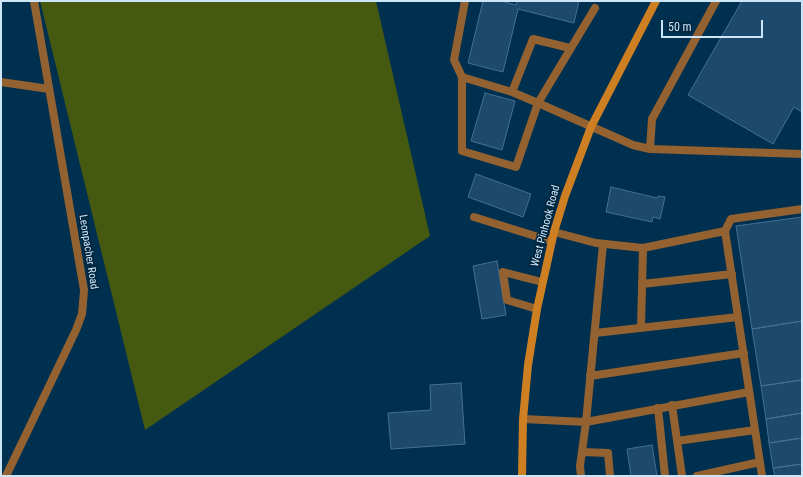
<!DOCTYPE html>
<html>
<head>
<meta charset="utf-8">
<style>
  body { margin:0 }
  #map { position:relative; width:803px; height:477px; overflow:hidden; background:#00304f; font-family:"Roboto Condensed",sans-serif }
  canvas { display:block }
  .frame { position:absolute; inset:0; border:2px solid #cde5f9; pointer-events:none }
  .scale { position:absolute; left:661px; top:20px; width:102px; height:18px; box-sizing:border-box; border:2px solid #cde5f9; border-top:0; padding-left:5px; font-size:12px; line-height:14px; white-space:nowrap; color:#cde5f9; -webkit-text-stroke:3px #02253e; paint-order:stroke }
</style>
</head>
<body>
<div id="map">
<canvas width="803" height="477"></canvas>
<div class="frame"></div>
<div class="scale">50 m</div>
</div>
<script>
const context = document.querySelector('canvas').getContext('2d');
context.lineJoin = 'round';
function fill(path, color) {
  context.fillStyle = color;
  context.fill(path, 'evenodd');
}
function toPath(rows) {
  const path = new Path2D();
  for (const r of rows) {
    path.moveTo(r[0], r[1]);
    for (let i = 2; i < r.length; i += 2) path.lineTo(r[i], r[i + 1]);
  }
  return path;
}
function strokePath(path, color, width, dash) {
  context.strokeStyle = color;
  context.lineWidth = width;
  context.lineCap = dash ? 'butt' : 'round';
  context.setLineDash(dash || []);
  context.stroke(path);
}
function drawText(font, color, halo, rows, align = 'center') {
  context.font = font + ' "Roboto Condensed",sans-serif';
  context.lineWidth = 3.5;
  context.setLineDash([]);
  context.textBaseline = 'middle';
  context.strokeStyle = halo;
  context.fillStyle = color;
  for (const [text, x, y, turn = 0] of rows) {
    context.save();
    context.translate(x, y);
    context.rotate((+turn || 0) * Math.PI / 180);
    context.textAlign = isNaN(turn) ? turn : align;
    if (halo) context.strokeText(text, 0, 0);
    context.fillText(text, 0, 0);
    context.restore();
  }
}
fill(toPath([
  [40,1,376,1,430,236,145,430]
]), '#465911');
const building = toPath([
  [483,1,501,1,516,5,517,1,579,1,574,23,518,9,503,72,468,63,483,1],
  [742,1,802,1,802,112,794,107,773,144,688,95,742,1],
  [485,93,515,101,502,150,471,141,485,93],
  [476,174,531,194,523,217,468,197,476,174],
  [611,187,657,198,658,196,665,197,660,219,653,217,652,222,606,212,611,187],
  [802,217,802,321,752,329,736,226,802,217],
  [497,261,506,315,482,319,473,266,497,261],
  [802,321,802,380,761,386,752,329,802,321],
  [802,380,802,413,766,419,761,386,802,380],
  [461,383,465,444,391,449,388,413,431,410,430,385,461,383],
  [802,413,802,438,769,443,766,419,802,413],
  [802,438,802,464,773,468,769,443,802,438],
  [652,445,657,476,631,476,627,449,652,445],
  [802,464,802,476,775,476,773,468,802,464]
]);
fill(building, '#1d4a6c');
strokePath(building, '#437093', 1);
strokePath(toPath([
  [595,8,538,103,633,145,650,149,802,154],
  [462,77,512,92,538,103,516,167,462,151,462,77],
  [462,77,454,60,465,1],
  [512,92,533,39,570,48],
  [650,149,652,119,716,1],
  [474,217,551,241],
  [725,231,731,219,802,209],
  [554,232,596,243,643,248,725,231,762,476],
  [642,284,732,274],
  [537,309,507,300,503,272,542,282],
  [641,328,643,248],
  [595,333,738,317],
  [590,376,744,353],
  [672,405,682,476],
  [658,408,665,476],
  [523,419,586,422,603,244],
  [677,441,755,430],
  [582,452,608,453,610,476],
  [581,476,580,466,586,422,749,392],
  [697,476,760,462]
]), '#946230', 8);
strokePath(toPath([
  [1,82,49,89],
  [6,476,76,330,82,314,83,303,84,290,34,1]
]), '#946230', 8);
strokePath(toPath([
  [522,476,523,419,528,365,537,309,554,232,565,196,591,127,656,1]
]), '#ce7f22', 8);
drawText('11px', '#cde5f9', '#02253e', [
  ["West Pinhook Road",546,226,-75],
  ["Leonpacher Road",88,252,81]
]);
</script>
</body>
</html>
